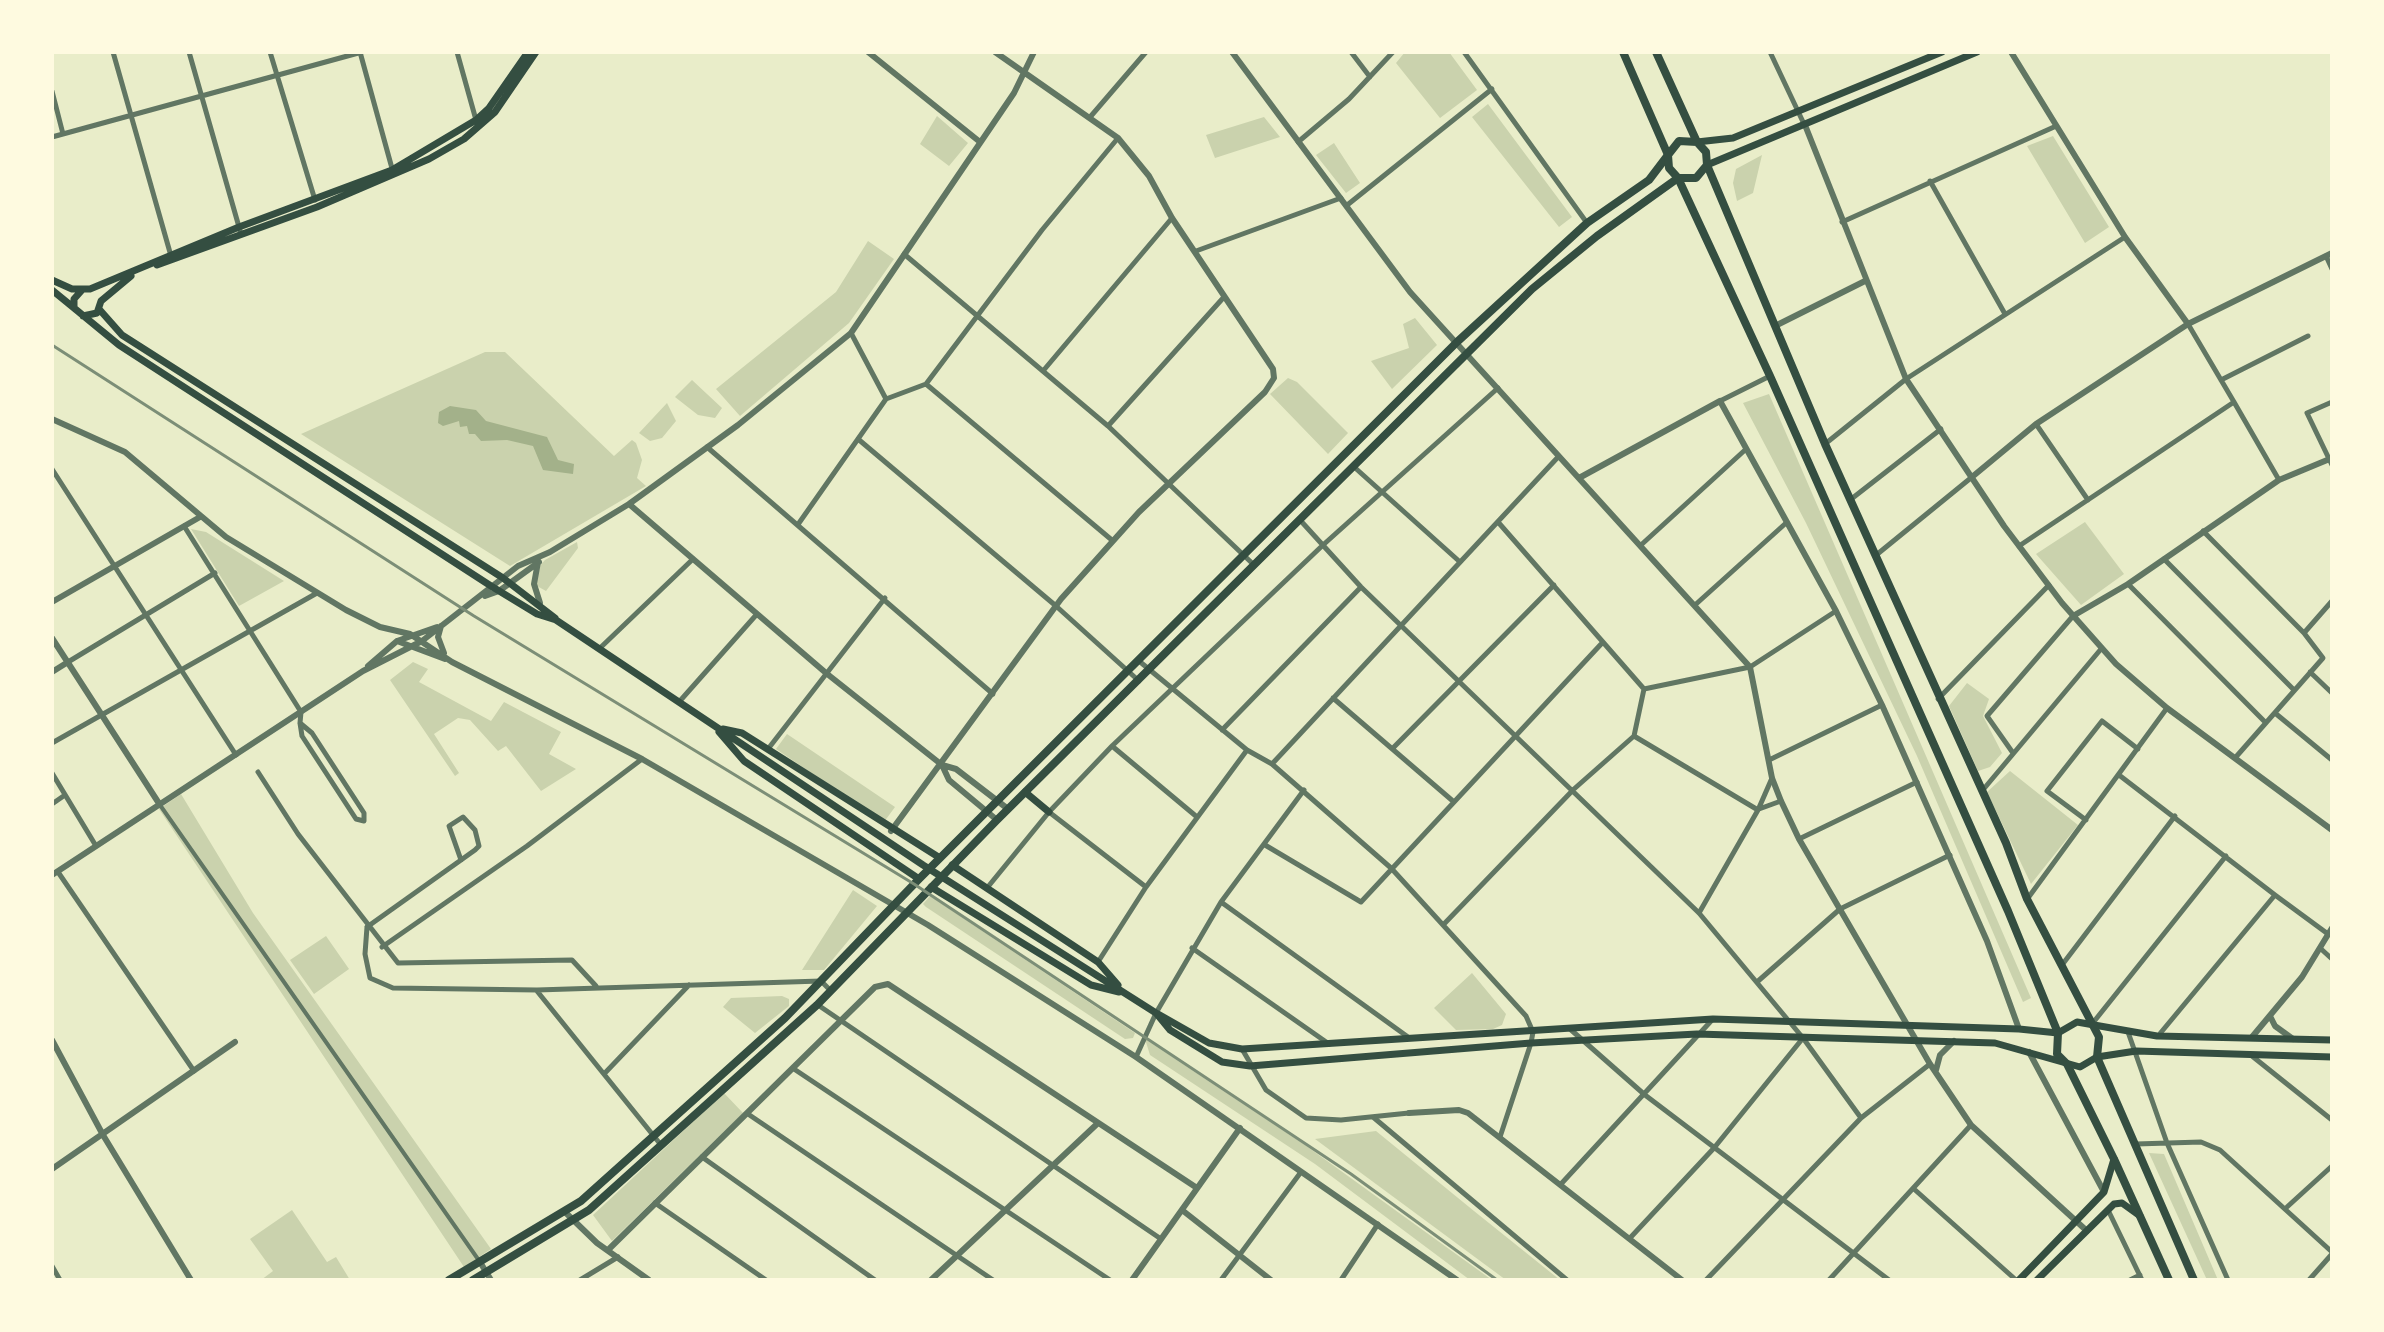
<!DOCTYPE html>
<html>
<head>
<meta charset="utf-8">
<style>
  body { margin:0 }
  #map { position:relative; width:2384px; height:1332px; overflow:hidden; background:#e9edc9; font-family:Manrope,sans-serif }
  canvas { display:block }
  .frame { position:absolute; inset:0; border:54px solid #fefae0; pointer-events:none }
</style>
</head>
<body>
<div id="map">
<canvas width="2384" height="1332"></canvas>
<div class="frame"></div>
</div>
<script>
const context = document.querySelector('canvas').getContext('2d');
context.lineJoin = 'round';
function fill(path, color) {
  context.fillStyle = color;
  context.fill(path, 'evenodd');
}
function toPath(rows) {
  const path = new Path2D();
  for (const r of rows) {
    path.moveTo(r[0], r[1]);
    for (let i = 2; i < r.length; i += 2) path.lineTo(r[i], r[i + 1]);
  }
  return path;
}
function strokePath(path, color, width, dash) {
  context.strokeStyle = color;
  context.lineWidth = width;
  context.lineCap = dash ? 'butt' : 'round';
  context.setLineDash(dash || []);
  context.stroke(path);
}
fill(toPath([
  [1405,52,1449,52,1477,90,1440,118,1396,63],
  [1488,104,1572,217,1559,227,1472,117],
  [937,116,968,143,949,166,920,144],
  [1264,117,1280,137,1215,158,1206,135],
  [2053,136,2109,227,2085,243,2027,146],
  [1334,143,1360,183,1346,193,1316,155],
  [1762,155,1753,193,1737,201,1733,183,1736,169],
  [868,241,894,259,849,323,740,416,716,389,836,292],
  [1415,318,1437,345,1392,389,1371,361,1409,348,1403,324],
  [485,352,505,352,614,456,632,440,636,443,642,460,637,478,646,486,510,566,301,434],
  [1288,378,1297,382,1348,433,1328,454,1270,394],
  [692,380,722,408,715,418,698,415,675,397],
  [1769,394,2031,998,2023,1002,1917,756,1806,523,1743,403],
  [667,403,676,421,662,438,650,441,639,433],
  [2085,522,2124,574,2081,605,2036,554],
  [191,529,206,532,284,581,239,606],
  [577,542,578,548,546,591,537,586,537,569,545,560],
  [413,662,428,669,419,682,491,721,504,702,561,732,549,754,576,769,541,791,506,746,498,751,470,720,458,718,434,734,459,773,455,776,390,680],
  [1967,683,1989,699,1983,716,2002,753,1990,767,1978,771,1949,706],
  [787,734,895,807,884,822,776,749],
  [2010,771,2078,825,2031,884,1987,792],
  [181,794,253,913,491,1249,464,1267,159,809],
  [853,890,877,906,824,970,802,970],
  [930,896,1135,1033,1133,1038,1125,1039,926,907,923,904],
  [326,936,349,969,314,994,290,960],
  [1472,973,1506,1014,1502,1025,1493,1029,1456,1030,1434,1008],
  [782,996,789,999,789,1006,755,1033,723,1007,731,998],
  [1145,1039,1305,1145,1492,1280,1470,1280,1315,1164,1150,1055],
  [724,1093,743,1113,612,1241,593,1215],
  [1376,1131,1474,1211,1560,1280,1506,1280,1315,1139],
  [2149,1153,2164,1154,2218,1280,2207,1280],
  [292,1210,327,1262,336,1257,350,1280,261,1280,273,1271,250,1239]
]), '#cad2ad');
fill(toPath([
  [450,406,476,410,486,421,547,437,558,460,574,464,573,474,543,470,533,446,507,440,481,441,475,434,469,434,467,426,460,427,459,421,443,426,438,423,439,412]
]), '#a3b18a');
strokePath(toPath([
  [160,805,480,1262]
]), '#617663', 4);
strokePath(toPath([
  [113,52,171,256],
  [189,52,241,234],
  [270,52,315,200],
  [360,52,393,172],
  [457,52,476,120],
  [1351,52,1370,77],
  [1464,52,1587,223],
  [1770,52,1804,124],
  [52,91,63,134],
  [1091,116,1146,52],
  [52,137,362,52],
  [1298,142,1349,99,1393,52],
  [1930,181,2005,314],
  [1346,206,1492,89],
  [1842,222,2054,127],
  [1196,251,1341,198],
  [904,254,1108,426,1254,565],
  [2326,256,2332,269],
  [2188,324,2234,402],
  [1043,371,1172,218],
  [2221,380,2308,336],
  [926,384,1042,230,1118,138],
  [886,399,926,384,1113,541],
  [1720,401,1770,376],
  [2332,402,2307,413,2332,465],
  [2036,424,2088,500],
  [1108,426,1224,297],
  [858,439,1056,606,1139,681],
  [1825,444,1906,379,2125,237],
  [707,447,993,694],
  [1353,466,1460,562],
  [52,469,236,755],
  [1850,500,1941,429],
  [1300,520,1361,587,1699,913,1803,1038,1714,1148,1630,1238],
  [1498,522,1644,689],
  [799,523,886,399,851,333],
  [184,526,301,712,300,723,302,736,356,819,364,821,364,813,312,733,300,723],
  [2203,531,2304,633,2323,658,2235,758],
  [1641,545,1745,450],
  [2019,546,2234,402,2279,480],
  [1875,556,1972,477],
  [2164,559,2294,690],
  [2128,584,2266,723],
  [1695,605,1786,523],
  [2304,633,2332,601],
  [599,649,693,559],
  [1139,661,1247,750,1272,764,1391,868,1526,1016,1533,1032,1531,1043,1500,1137],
  [68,662,215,573],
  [2310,672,2332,693],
  [1644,689,1750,667,1836,611],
  [1333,698,1454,802],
  [1938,699,2049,585],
  [679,702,757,614],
  [2275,713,2332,760],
  [1222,730,1361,587],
  [1634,736,1758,810],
  [52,743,317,593],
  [1112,746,1197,817],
  [1393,748,1554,585],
  [768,749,885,598],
  [2013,753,1987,716,2073,616],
  [1769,760,1882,705],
  [1272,764,1559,456],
  [258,772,298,834,398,963,572,960,596,986],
  [52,773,96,846],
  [2119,775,2275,895,2158,1036],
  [1982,791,2101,649],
  [52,804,65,795],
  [1759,809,1781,801],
  [1049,812,1146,887],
  [2086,820,2047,791,2102,721,2138,749],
  [1799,839,1917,782],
  [1265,845,1361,902,1603,642],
  [58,872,194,1071],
  [987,888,1049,812,1112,746,1323,545,1498,388],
  [2275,895,2328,934],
  [2028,898,2167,708],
  [1221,902,1408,1037],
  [1699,913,1758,810,1772,778],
  [1444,924,1574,789,1634,736,1644,689],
  [367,927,365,954,370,978,393,988,537,990,821,981,831,991],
  [367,927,461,860,475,850,479,846,475,830,463,817,449,826,461,860],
  [382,947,527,846,642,759],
  [1192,948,1329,1044],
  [2320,948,2332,959],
  [1098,962,1146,887,1247,750],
  [2062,965,2175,816],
  [1757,982,1840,909,1950,855],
  [537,991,661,1145],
  [818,1005,1161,1239],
  [2092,1024,2226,856],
  [1570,1029,1645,1095,1889,1280],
  [2128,1032,2167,1143,2228,1280],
  [1803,1038,1861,1118],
  [1242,1049,1266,1090,1306,1118,1341,1120,1409,1113],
  [2252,1056,2332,1120],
  [1136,1057,1156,1013,1221,902,1304,790],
  [794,1069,1110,1280],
  [604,1074,689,985],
  [748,1114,993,1280],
  [1373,1117,1567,1280],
  [2136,1144,2201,1142,2220,1150,2332,1252],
  [702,1157,875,1280],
  [1561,1184,1712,1020],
  [1914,1189,2016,1280],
  [655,1203,766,1280],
  [2287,1207,2332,1166],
  [2108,1210,2142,1280],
  [52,1266,60,1280],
  [580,1280,618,1257],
  [1221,1280,1301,1172],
  [1341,1280,1378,1224],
  [1706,1280,1861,1118,1930,1064],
  [1829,1280,1971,1125],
  [2130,1280,2140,1275],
  [2309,1280,2332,1254]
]), '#617663', 5);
strokePath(toPath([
  [868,52,980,142],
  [1232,52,1410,292,1750,667,1772,778,1781,801,1799,839,1930,1064,1971,1125,2087,1231],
  [2011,52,2125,237,2188,324],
  [1805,125,1906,379,2004,526,2062,603,2116,664,2167,708,2332,830],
  [1775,326,1865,281],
  [52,419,125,452,226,537,346,610,380,627,410,634,452,662,642,759,928,925,1136,1057,1457,1280],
  [1972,477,2036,424,2188,324,2332,253],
  [1579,478,1720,401,1836,611,1882,705,1987,941,2019,1029],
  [629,504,826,673,942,765,956,769,1008,809],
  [538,562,534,584,540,603],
  [485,596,499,591,539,562],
  [52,602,200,517],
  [2073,616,2128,584,2279,480,2332,458],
  [441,626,438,637,444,653],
  [52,638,160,805],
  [397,641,445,659],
  [368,666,397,641,437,627],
  [52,672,68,662],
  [942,765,949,780,997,820],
  [891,831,1061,599,1139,512,1265,392,1274,378,1273,369,1172,218,1149,176,1118,138,995,52],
  [52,875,363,671,422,641,518,566,550,552,629,504,738,425,851,333,1014,93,1034,52],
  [2270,1016,2275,1026,2293,1039],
  [2252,1037,2302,977,2332,928],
  [52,1040,103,1135,191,1280],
  [2029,1052,2104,1192],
  [1936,1070,1940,1055,1954,1041],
  [1409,1113,1459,1110,1468,1113,1682,1280],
  [52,1169,235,1042],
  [1182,1210,1271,1280],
  [565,1212,597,1243,649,1280],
  [608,1250,875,987,888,984,1197,1188],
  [480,1262,491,1280],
  [931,1280,1097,1124],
  [1132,1280,1240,1128]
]), '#617663', 6);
strokePath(toPath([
  [1697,142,1733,138,1942,52],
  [1707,165,1977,52],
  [157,265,317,207,429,159,464,139,495,112,536,52],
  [52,280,72,289,90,289,239,227,392,170,476,120,489,108,528,52],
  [52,290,74,308],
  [82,290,74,299,74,308,119,345,491,586,537,614,556,620,923,865,1156,1013,1170,1030,1222,1062,1250,1066,1531,1043,1697,1034,1995,1043,2080,1067,2097,1057,2136,1051,2332,1057],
  [99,309,122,335,503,578,555,618],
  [83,316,97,313,101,301,131,276],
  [723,729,742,733,940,858],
  [719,732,744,761,919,879],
  [1025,792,1049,812],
  [952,865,1098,962,1118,985],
  [931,887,1091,985,1119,992],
  [1158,1014,1209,1043,1242,1049,1713,1019,2019,1029,2058,1033,2077,1022,2157,1036,2332,1040],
  [2019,1280,2104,1192,2114,1159],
  [2037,1280,2114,1204,2122,1203,2140,1216]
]), '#344e41', 7);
strokePath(toPath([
  [449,1280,581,1201,785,1018,919,879,1457,342,1587,223,1649,180,1668,155],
  [473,1280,589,1210,817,1005,997,820,1532,289,1597,236,1678,178]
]), '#344e41', 8);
strokePath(toPath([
  [1623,52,1668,155,1669,168,1678,178,1770,376,2008,911,2058,1033,2057,1054,2067,1064,2114,1159,2169,1280],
  [1656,52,1697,142,1706,152,1707,165,1825,444,2006,843,2027,899,2099,1037,2097,1057,2194,1280],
  [1668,155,1679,141,1697,142],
  [1678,178,1696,178,1707,165]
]), '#344e41', 8);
strokePath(toPath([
  [52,345,474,616,914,884,1351,1174,1497,1280]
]), '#7c8e77', 3);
</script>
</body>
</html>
